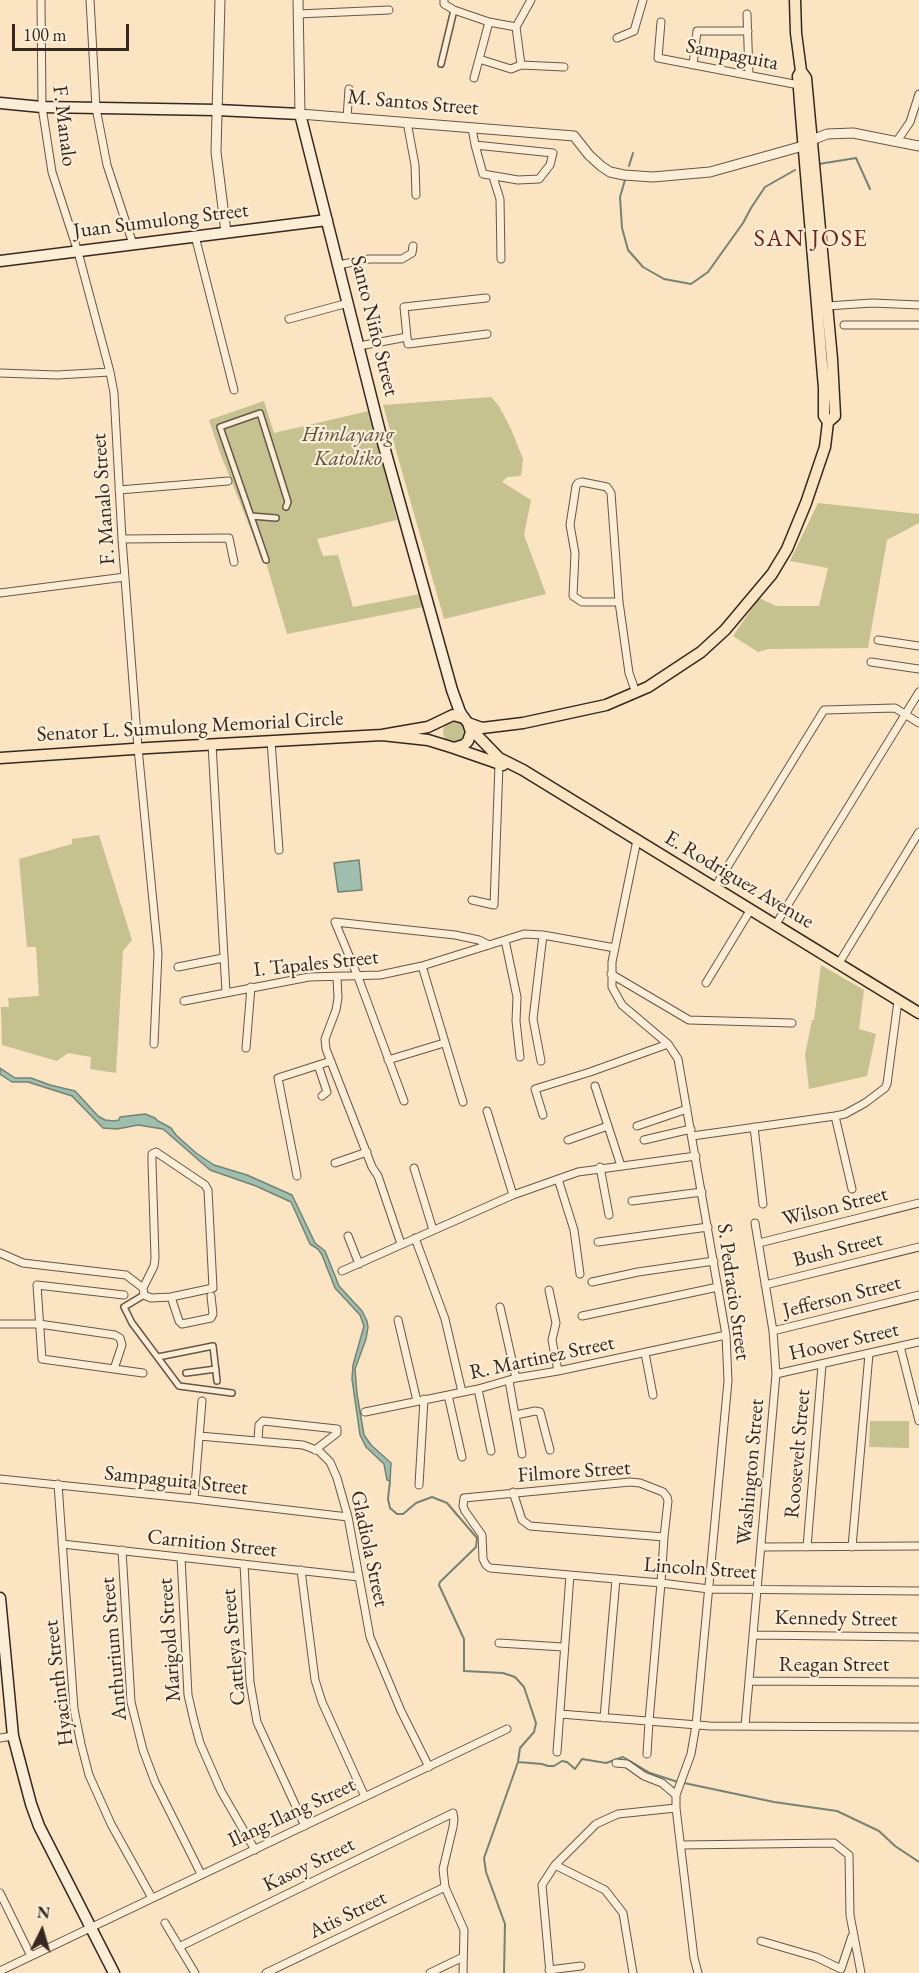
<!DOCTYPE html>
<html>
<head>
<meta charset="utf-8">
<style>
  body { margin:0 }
  #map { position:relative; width:919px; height:1973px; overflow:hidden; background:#fbe4c2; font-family:"EB Garamond",serif }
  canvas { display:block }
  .north { position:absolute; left:12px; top:1901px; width:60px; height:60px; -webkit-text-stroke:4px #fcedd7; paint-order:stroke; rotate:5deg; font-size:16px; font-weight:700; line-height:24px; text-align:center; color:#362721 }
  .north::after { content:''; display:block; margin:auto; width:21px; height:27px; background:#362721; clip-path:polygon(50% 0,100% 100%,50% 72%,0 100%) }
  .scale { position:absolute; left:12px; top:24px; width:117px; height:27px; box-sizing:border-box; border:3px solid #362721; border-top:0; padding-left:8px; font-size:18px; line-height:21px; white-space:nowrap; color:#362721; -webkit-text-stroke:4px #fcedd7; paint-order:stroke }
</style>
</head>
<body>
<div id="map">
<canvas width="919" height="1973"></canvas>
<div class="north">N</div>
<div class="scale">100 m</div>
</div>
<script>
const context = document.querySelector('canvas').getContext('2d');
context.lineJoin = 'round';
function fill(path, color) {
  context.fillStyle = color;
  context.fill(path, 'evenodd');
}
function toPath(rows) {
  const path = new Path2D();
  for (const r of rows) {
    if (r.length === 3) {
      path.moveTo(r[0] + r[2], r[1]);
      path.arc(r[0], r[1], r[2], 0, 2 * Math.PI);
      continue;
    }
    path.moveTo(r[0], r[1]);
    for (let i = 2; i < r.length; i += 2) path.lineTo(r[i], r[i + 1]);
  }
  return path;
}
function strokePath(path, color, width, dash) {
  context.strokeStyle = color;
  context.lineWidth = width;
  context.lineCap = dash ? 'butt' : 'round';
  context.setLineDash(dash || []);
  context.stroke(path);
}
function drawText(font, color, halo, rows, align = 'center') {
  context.font = font + ' "EB Garamond",serif';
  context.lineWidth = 4.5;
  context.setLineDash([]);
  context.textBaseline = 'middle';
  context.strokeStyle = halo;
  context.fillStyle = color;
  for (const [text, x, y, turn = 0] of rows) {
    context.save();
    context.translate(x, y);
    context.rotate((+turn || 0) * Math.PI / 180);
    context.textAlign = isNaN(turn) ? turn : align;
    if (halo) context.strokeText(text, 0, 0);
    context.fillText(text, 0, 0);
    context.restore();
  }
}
fill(toPath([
  [491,397,499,406,511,429,523,459,521,476,507,477,502,482,531,500,524,535,546,594,444,619,383,405],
  [264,401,274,433,369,411,397,520,317,539,323,556,338,555,353,607,420,594,423,607,287,634,265,559,261,559,251,530,220,453,209,420],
  [818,503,919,514,919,523,887,540,868,648,769,649,758,652,733,636,759,598,776,606,819,606,828,568,790,561],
  [454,732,11],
  [99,835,132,940,123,951,116,1073,90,1069,91,1057,68,1053,57,1061,2,1045,1,1007,9,1007,8,998,39,996,36,947,27,947,19,859,72,844,72,839],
  [821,965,864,990,859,1029,876,1034,867,1076,809,1089,805,1055,812,1020,814,1020],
  [870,1421,909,1421,909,1448,869,1447]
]), '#c5c28f');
const water = toPath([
  [359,860,362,890,338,892,334,863,359,860],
  [0,1068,15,1078,31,1078,50,1085,75,1091,98,1116,105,1120,114,1121,119,1120,120,1117,145,1114,155,1118,158,1121,171,1128,176,1135,196,1153,214,1165,247,1175,292,1195,315,1243,325,1251,339,1286,362,1311,367,1321,368,1327,366,1339,355,1369,357,1394,364,1435,371,1445,391,1463,390,1481,387,1480,384,1464,366,1447,360,1435,352,1379,353,1365,364,1326,360,1315,335,1288,322,1255,318,1249,310,1244,291,1202,256,1186,210,1170,163,1129,138,1125,117,1129,103,1128,72,1096,28,1082,12,1082,0,1074,0,1068]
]);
fill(water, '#9fbfae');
strokePath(water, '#758276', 1.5);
strokePath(toPath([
  [819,164,856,158,870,189],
  [629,166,633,153],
  [625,180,620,197,622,228,628,250,643,267,664,279,691,284,708,272,743,223,751,208,765,187,795,170],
  [390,1481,388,1499,390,1508,397,1514,403,1514,416,1503,432,1497,447,1503,477,1538,476,1547,440,1582,439,1585,464,1639,464,1671,503,1673,515,1677,524,1687,536,1723,534,1732,520,1748,518,1762,484,1858,486,1872,505,1924,504,1973],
  [518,1762,542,1764,548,1766,554,1766,562,1761,567,1762,575,1769,582,1759,606,1763,623,1757,650,1773,678,1782],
  [684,1783,774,1802,837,1811,879,1831,895,1846,919,1862]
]), '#758276', 2);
const pedestrian = toPath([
  [441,64,454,10],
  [251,516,276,518],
  [266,560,220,427,260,413,288,502,286,507],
  [144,1295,124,1307,132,1323,179,1386,232,1393],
  [158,1357,213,1346,217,1381],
  [186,1373,216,1369]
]);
const minor = toPath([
  [41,0,42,107,52,172,78,252,110,372,114,393,122,539,138,748,158,953,154,1044],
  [90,0,96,108,107,165,133,244],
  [444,0,444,4,454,10,489,22,516,27],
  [531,0,516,27,521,65,564,67],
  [298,14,389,10],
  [747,14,749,75],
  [661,22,658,58,799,85],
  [617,38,634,31,643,0],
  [479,59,511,69,521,65],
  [693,65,697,31,748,31],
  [474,78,489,22],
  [347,118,349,89],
  [407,122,415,165,416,195],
  [472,128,475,145,483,174,518,180,539,179,550,165,553,153,475,145],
  [897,141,910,122,919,94],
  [493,177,500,199,501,259],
  [195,236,234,390],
  [338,265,369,259,402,259,412,253,413,246],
  [827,306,872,303,919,305],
  [289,319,348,303],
  [844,325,919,325],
  [407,337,408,344,487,334],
  [359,346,407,337,404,307,486,298],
  [0,373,57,375,110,372],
  [119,490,228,481],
  [122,539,229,538,234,562],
  [0,593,125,577],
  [619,602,582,602,573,596,575,553,570,525,576,486,578,483,582,482,607,487,611,493,619,602,629,673,636,693],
  [878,640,919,646],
  [871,662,919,669],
  [271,741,279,850],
  [212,744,226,992],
  [637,840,612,962,612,987,622,1005,668,1044,678,1059,726,1335,728,1381,696,1725,691,1754,676,1795,676,1808,694,1958,698,1973],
  [715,887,824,710,895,708,919,723],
  [472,900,494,905,499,764],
  [776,924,919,692],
  [505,940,517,997,516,1021,520,1057],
  [839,963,919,832],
  [422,966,463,1102],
  [178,967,223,958],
  [611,974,689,1020,792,1023],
  [337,977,338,998,336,1010,325,1039,326,1049,372,1167,378,1176,401,1244],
  [706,983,751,909],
  [184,1001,309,977,380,975,422,966,524,934,543,935,615,948],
  [246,1048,251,987],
  [388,1060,444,1043],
  [541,1061,533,1019,543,935],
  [318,1065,327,1092,322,1096],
  [595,1086,621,1166],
  [404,1101,358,977,335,922,455,935,479,940,489,945],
  [487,1111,513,1195],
  [543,1115,535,1089,590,1072,668,1044],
  [835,1116,852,1189],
  [637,1126,687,1109],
  [754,1127,763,1204],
  [692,1136,835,1116,845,1114,865,1103,885,1088,887,1084,898,1001],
  [568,1140,608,1126],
  [644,1140,691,1129],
  [335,1163,367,1152],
  [600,1167,609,1215],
  [414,1168,433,1230],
  [297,1176,278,1078,331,1061],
  [558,1179,574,1230,580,1274],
  [632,1201,702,1192],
  [348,1236,359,1264],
  [415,1238,445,1319,462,1392],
  [598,1242,708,1227],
  [759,1243,919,1203],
  [0,1253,23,1263,126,1275,143,1288,144,1295,151,1298,171,1297,213,1288,208,1190,205,1185,156,1152,152,1154,152,1162,155,1258,154,1266,143,1288],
  [342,1271,513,1195,578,1172,696,1156],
  [592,1282,638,1272,714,1261],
  [765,1285,919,1247],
  [549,1290,556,1323,552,1340,558,1371],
  [124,1295,37,1285,42,1359,143,1373],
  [171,1297,179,1321,182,1324,211,1318,213,1314,211,1296],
  [500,1307,516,1378],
  [582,1316,718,1287],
  [398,1320,417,1401],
  [0,1324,39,1324,115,1335,120,1338,122,1345,114,1369],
  [773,1331,919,1295],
  [900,1346,919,1421],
  [645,1353,653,1395],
  [776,1374,919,1342],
  [509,1381,522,1454],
  [478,1389,491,1451],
  [448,1395,462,1457],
  [365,1412,478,1389,516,1378,558,1371,726,1335],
  [516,1415,535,1411,540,1412,550,1450],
  [199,1436,303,1445,319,1451,330,1462,337,1478,348,1517,370,1637,401,1711,429,1767],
  [258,1441,259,1425,263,1421,337,1429,337,1433,315,1450],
  [0,1479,194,1499,348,1517],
  [58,1484,74,1709,81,1744,89,1775,111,1824,152,1898],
  [419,1485,424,1399],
  [513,1492,522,1520,530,1526,664,1537],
  [194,1499,202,1401],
  [62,1544,359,1577],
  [761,1547,919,1546],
  [807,1547,822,1365],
  [852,1547,869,1354],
  [122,1550,131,1702,143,1750,155,1782,201,1874],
  [181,1557,188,1695,194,1721,200,1743,221,1791,255,1850],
  [244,1564,250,1682,257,1722,305,1826],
  [301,1570,315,1680,322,1702,365,1797],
  [753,1635,919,1637],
  [499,1643,563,1647],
  [749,1681,919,1682],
  [560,1714,710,1726,919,1727],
  [604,1718,616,1579],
  [745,1726,776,1374,773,1331,755,1223],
  [0,1738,13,1736],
  [557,1752,570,1575],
  [647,1754,649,1721,661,1583,664,1537,668,1501,667,1497,663,1492,640,1483,630,1482,464,1498,463,1506,465,1511,482,1535,483,1559,486,1565,490,1568,661,1583,709,1589,919,1591],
  [616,1763,627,1764,644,1776,662,1783,676,1795],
  [681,1845,834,1843,849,1855,850,1915,861,1973],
  [555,1865,605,1890,623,1913,633,1973],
  [0,1893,31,1956],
  [165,1923,195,1973],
  [761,1941,816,1957,841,1969,852,1936],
  [179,1947,453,1813,454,1819,453,1827,443,1869,445,1887,464,1930,463,1973],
  [549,1970,581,1966],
  [0,1971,507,1729],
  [266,1973,445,1887],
  [430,1973,463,1957],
  [550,1973,542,1885,555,1865,596,1824,618,1814,676,1808]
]);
const tertiary = toPath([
  [220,0,216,152,226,232],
  [298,0,300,114,574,136,589,155,601,166,610,172,624,175,653,177,710,172,803,146],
  [812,140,827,134,853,133,919,146]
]);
const secondary = toPath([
  [0,103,42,107,217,110,300,114,380,432,452,690,460,712,464,718],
  [0,261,327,220],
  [0,1598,13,1736,31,1804,39,1826,114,1973]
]);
const primary = toPath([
  [801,71,806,78,832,359,835,416,828,422],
  [468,723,482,728,523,723,606,705,648,687,701,652,725,630,772,574,787,549,806,503,825,447,828,422,824,416,824,388,801,115,798,76,801,71,796,33,795,0],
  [470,728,499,758,523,770,919,1013],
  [454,748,503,765],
  [0,758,148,748,382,735,428,727,453,715,464,718,468,723,471,732,468,741,464,745,454,748,428,740,382,735]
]);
strokePath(pedestrian, '#675649', 8);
strokePath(minor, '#675649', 9);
strokePath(tertiary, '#675649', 11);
strokePath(secondary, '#362721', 13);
strokePath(primary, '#362721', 13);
strokePath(pedestrian, '#fcedd7', 5);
strokePath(minor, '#fcedd7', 7);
strokePath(tertiary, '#fcedd7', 9);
strokePath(secondary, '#fcedd7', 10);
strokePath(primary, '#fbe4c2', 10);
drawText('21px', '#362721', '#fcedd7', [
  ["Sampaguita",732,55,11],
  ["M. Santos Street",413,103,5],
  ["F. Manalo",64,126,83],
  ["Juan Sumulong Street",161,221,-7],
  ["Santo Niño Street",374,326,76],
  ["F. Manalo Street",104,499,-94],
  ["Senator L. Sumulong Memorial Circle",190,727,-3],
  ["E. Rodriguez Avenue",739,880,31],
  ["I. Tapales Street",316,964,-6],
  ["Wilson Street",835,1207,-14],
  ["Bush Street",838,1250,-14],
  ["S. Pedracio Street",733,1292,82],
  ["Jefferson Street",842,1297,-14],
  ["Hoover Street",844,1342,-13],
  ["R. Martinez Street",542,1358,-12],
  ["Roosevelt Street",798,1454,-85],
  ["Filmore Street",574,1472,-4],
  ["Washington Street",751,1472,-85],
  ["Sampaguita Street",176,1481,6],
  ["Carnition Street",212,1544,6],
  ["Gladiola Street",369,1549,78],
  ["Lincoln Street",700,1569,4],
  ["Kennedy Street",836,1619,1],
  ["Marigold Street",170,1640,-94],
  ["Cattleya Street",234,1647,-95],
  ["Anthurium Street",114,1649,-95],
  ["Reagan Street",834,1665],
  ["Hyacinth Street",59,1683,-97],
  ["Ilang-Ilang Street",292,1813,-25],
  ["Kasoy Street",309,1865,-26],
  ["Atis Street",348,1915,-26]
]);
drawText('italic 21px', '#5a4e3c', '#fcedd7', [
  ["Himlayang",348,435],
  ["Katoliko",348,459]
]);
context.letterSpacing = '1.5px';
drawText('24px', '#7a1f14', '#fcedd7', [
  ["SAN JOSE",811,239]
]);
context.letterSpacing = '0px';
</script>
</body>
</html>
